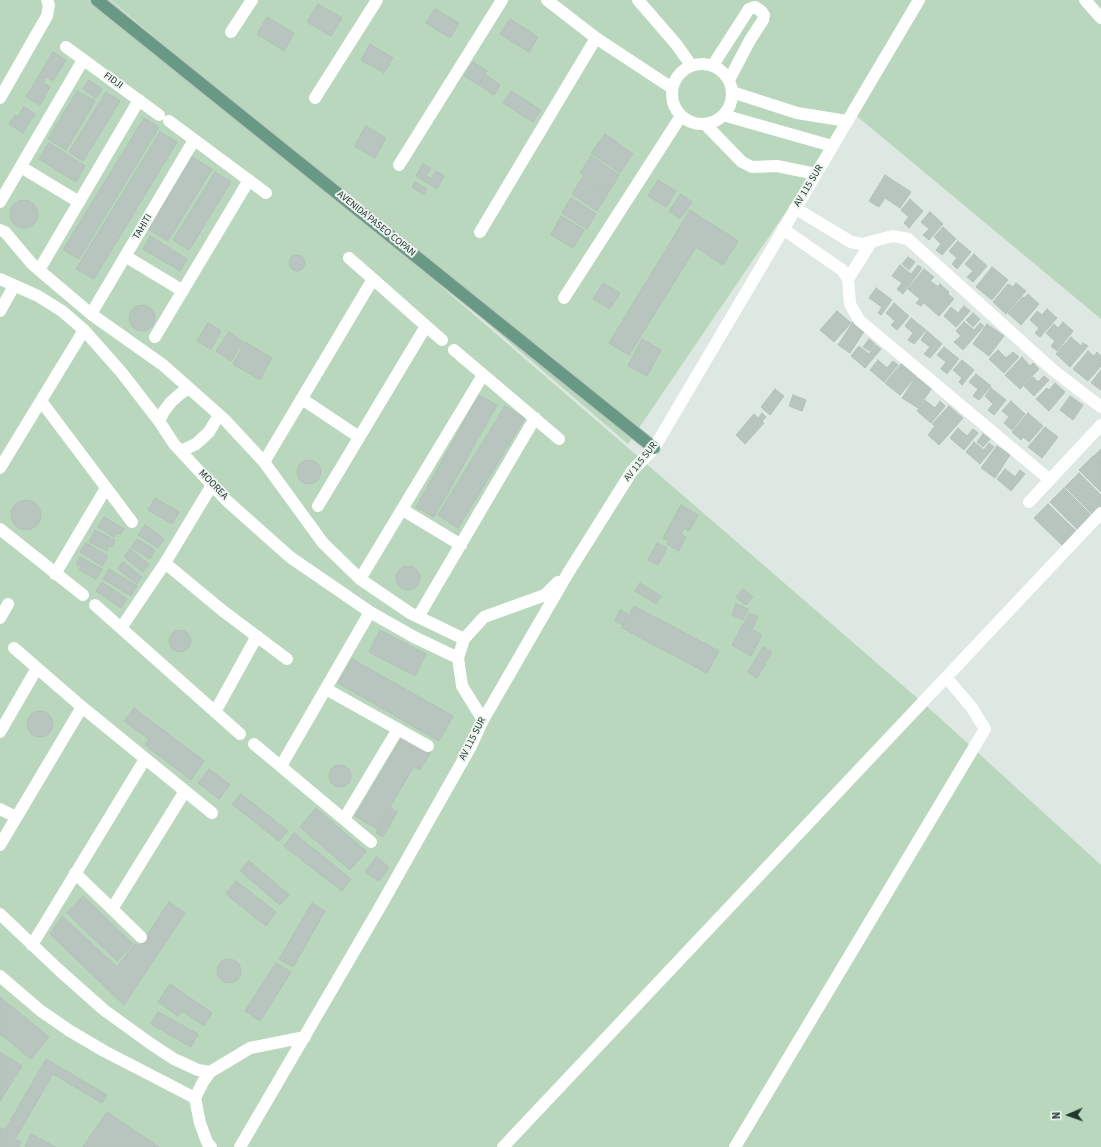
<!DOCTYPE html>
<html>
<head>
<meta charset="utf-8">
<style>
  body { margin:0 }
  #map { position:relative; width:1101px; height:1147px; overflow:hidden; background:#dee8e2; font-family:"Source Sans 3",sans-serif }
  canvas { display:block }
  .north { position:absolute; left:1049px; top:1095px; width:40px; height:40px; -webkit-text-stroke:3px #eef5f1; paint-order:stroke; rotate:268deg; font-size:11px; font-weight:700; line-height:16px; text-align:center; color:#21362d }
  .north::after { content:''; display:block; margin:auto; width:14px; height:18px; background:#21362d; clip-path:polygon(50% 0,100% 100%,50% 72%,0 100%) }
</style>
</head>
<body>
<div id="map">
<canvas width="1101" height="1147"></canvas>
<div class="north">N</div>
</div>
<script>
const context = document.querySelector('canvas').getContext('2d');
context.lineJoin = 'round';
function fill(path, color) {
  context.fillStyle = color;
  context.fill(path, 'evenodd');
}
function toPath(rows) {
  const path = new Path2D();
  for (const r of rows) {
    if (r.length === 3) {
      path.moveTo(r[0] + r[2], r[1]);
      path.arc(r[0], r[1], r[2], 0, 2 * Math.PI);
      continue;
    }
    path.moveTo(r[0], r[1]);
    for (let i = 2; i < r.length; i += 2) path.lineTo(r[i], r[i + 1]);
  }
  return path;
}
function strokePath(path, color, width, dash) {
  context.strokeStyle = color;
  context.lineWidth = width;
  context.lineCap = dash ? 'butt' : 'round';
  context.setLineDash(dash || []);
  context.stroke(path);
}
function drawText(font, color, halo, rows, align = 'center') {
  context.font = font + ' "Source Sans 3",sans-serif';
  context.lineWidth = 4;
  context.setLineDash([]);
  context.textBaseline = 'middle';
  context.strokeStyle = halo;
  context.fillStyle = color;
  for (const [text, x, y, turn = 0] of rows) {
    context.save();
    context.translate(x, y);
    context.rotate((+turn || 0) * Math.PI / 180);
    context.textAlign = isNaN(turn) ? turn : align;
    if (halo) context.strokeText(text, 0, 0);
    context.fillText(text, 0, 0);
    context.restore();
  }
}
fill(toPath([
  [0,0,110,0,930,709,1101,865,1101,1147,0,1147],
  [111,0,1101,0,1101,319,853,113,628,444]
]), '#b9d7bc');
const building = toPath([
  [318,4,342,18,331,36,307,22,318,4],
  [435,9,459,23,450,38,426,23,435,9],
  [267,17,294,33,284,51,257,34,267,17],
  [510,19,538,37,529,52,500,34,510,19],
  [370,44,393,58,384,73,361,60,370,44],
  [53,52,66,60,53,81,46,77,43,83,50,87,40,105,26,97,53,52],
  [473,62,487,71,479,85,464,76,473,62],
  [486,75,500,85,494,95,479,85,486,75],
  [89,80,102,89,96,98,83,89,89,80],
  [77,91,95,101,66,150,48,139,77,91],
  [511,91,541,110,533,122,503,103,511,91],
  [106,92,120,101,83,161,69,152,106,92],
  [24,107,35,114,23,133,9,124,15,115,18,117,24,107],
  [144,118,159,127,79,259,63,250,144,118],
  [366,126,386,138,375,158,354,146,366,126],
  [160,132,177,142,94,279,76,269,160,132],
  [605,134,633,154,620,173,591,153,605,134],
  [49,143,85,166,76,182,39,159,49,143],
  [591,156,619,175,609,192,580,173,591,156],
  [192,157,212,169,168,241,148,229,192,157],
  [423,164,431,168,426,176,431,179,436,171,444,176,437,189,416,176,423,164],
  [215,172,231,182,189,250,173,240,215,172],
  [885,175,911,192,900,208,885,198,879,207,869,201,885,175],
  [583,177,608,193,597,211,572,194,583,177],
  [658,180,676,191,666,207,648,196,658,180],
  [415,182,427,189,424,195,412,187,415,182],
  [681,194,692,202,680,219,669,211,681,194],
  [571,198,596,214,587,229,562,213,571,198],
  [910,199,923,211,909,228,904,223,909,217,901,210,910,199],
  [24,214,14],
  [690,210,738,241,723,265,696,247,629,355,609,343,690,210],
  [930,212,943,224,929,240,923,235,929,229,921,222,930,212],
  [561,216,584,230,573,248,551,235,561,216],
  [943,227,956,239,942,255,936,250,941,244,934,237,943,227],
  [150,236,187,259,180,271,143,249,150,236],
  [958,241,971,252,957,269,952,264,957,258,949,251,958,241],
  [974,254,987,266,973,282,967,277,973,271,965,264,974,254],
  [297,263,8],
  [908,257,915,262,909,270,902,264,908,257],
  [900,265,911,274,918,265,922,268,903,294,897,289,902,283,892,276,900,265],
  [992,267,1008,280,992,300,976,287,992,267],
  [924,269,934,277,930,281,937,286,921,306,916,303,920,299,908,289,924,269],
  [603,283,620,293,610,309,593,299,603,283],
  [1016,283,1026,291,1006,314,993,302,1008,284,1013,287,1016,283],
  [940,284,949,292,948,294,954,299,939,316,924,303,940,284],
  [876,288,892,300,881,315,878,313,882,307,869,298,876,288],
  [1028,294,1039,304,1021,325,1008,313,1023,297,1024,298,1028,294],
  [894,303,909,316,897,330,891,325,895,321,886,313,894,303],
  [142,318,13],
  [964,306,970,311,956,327,944,316,951,307,958,313,964,306],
  [1047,309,1057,318,1040,337,1035,333,1039,328,1030,320,1037,311,1042,315,1047,309],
  [837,311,851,323,834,342,820,330,837,311],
  [973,313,980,319,973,327,966,320,973,313],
  [911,318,926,330,914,344,908,340,913,333,905,326,911,318],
  [853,322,865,330,850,353,838,345,853,322],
  [964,322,974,330,980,323,984,326,963,350,954,342,961,336,956,331,964,322],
  [1063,322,1073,331,1057,351,1051,346,1055,341,1046,333,1054,324,1058,328,1063,322],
  [208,323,221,331,211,349,197,341,208,323],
  [987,324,1004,336,989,356,973,344,987,324],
  [927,331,942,344,930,358,924,354,930,347,921,340,927,331],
  [229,332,243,342,231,361,216,351,229,332],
  [1071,337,1081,346,1083,343,1088,346,1070,367,1056,354,1071,337],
  [642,339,661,350,647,376,628,366,642,339],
  [869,339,875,344,870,351,863,347,869,339],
  [245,342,272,358,260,380,233,364,245,342],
  [876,345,881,349,865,368,851,356,859,346,869,354,876,345],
  [944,347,959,359,947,374,941,369,946,362,937,355,944,347],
  [998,350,1006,358,1013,352,1019,357,1004,373,989,359,998,350],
  [1088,351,1094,356,1097,352,1101,356,1101,366,1088,381,1073,369,1088,351],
  [1022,357,1030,366,1033,363,1039,369,1020,389,1005,375,1022,357],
  [878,360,887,368,893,361,898,365,884,382,870,370,878,360],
  [962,360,974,370,962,385,959,382,962,378,953,370,962,360],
  [902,363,917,375,900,395,885,383,902,363],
  [1101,370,1101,390,1091,383,1101,370],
  [976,374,991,386,979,400,973,396,978,389,969,382,976,374],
  [1044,376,1049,380,1034,396,1024,386,1033,377,1038,382,1044,376],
  [916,377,932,388,918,408,902,398,916,377],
  [1055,383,1065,392,1049,411,1036,399,1047,388,1049,390,1055,383],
  [991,388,1006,400,994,415,988,410,993,404,985,396,991,388],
  [775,389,784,396,770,415,761,407,775,389],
  [479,395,497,405,434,517,416,507,479,395],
  [793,395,806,400,802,411,789,406,793,395],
  [1070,396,1083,405,1073,420,1060,410,1070,396],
  [925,400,935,408,940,401,945,406,931,423,917,411,925,400],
  [1011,401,1025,414,1012,430,1004,423,1009,417,1002,411,1011,401],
  [505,406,525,418,458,528,438,515,505,406],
  [949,406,963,418,939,445,928,435,935,426,932,424,949,406],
  [762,413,766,417,762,421,764,423,745,444,736,435,754,414,758,418,762,413],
  [1028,413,1043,426,1029,442,1023,437,1021,440,1012,432,1028,413],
  [1045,427,1058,437,1042,458,1028,447,1045,427],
  [958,428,967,436,973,429,978,433,964,450,950,438,958,428],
  [983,434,990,439,983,447,977,442,983,434],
  [974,442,984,450,989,443,994,447,980,464,966,452,974,442],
  [997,446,1010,455,995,478,981,468,997,446],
  [1101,449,1101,463,1094,456,1101,449],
  [1093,456,1101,464,1101,492,1079,470,1093,456],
  [309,472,12],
  [1005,469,1015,477,1020,470,1025,474,1011,491,997,479,1005,469],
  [1079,473,1101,495,1101,508,1093,515,1065,487,1079,473],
  [1064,488,1092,516,1078,530,1050,502,1064,488],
  [155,498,179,512,172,524,148,510,155,498],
  [26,515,15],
  [1048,504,1077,532,1063,546,1034,518,1048,504],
  [681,505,698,515,689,531,684,528,681,534,686,537,679,551,667,544,669,541,663,538,681,505],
  [104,517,124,529,120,535,117,533,114,537,98,527,104,517],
  [145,525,164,539,158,548,138,535,145,525],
  [95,530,115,540,112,547,109,545,107,551,89,542,95,530],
  [137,539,155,550,150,559,131,547,137,539],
  [86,543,108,556,102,566,80,552,86,543],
  [657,543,667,548,658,565,648,560,657,543],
  [130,549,149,564,143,572,124,557,130,549],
  [80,557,102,569,96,579,79,570,81,567,76,564,80,557],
  [123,562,142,577,137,584,118,569,123,562],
  [408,578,12],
  [109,569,137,586,131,596,103,579,109,569],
  [102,582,127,599,121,608,96,591,102,582],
  [640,583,661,596,656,604,635,591,640,583],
  [743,589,753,597,746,605,736,597,743,589],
  [736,604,748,609,743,620,732,615,736,604],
  [634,606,719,651,707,673,622,628,634,606],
  [620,610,628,614,623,625,615,621,620,610],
  [749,613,758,617,753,628,744,623,749,613],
  [743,624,762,635,751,656,732,645,743,624],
  [180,641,11],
  [380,630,426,654,415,676,369,652,380,630],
  [763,647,772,652,757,678,748,672,763,647],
  [352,659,453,716,439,741,338,683,352,659],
  [134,708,204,761,191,780,145,745,149,739,124,721,134,708],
  [40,724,13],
  [403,735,431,752,420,770,414,766,377,829,355,816,403,735],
  [340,776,11],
  [209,769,230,785,219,799,198,783,209,769],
  [241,794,288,831,279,841,232,804,241,794],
  [316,808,366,851,350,870,300,827,316,808],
  [391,808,397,812,383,837,376,833,391,808],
  [294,833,351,879,342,891,284,846,294,833],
  [376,857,389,867,379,881,365,872,376,857],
  [249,861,289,895,280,905,240,871,249,861],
  [236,881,276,912,266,926,226,894,236,881],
  [83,896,133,944,117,961,67,913,83,896],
  [169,902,185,913,124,1005,50,934,62,916,117,967,135,944,140,946,169,902],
  [312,903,325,911,293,967,279,959,312,903],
  [229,971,12],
  [276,963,291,972,260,1021,245,1011,276,963],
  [170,984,212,1013,204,1026,182,1011,178,1016,158,1002,170,984],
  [0,997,49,1037,31,1059,0,1034,0,997],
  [158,1012,198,1034,191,1047,151,1024,158,1012],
  [0,1052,22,1066,0,1101,0,1052],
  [46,1059,107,1095,102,1103,53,1074,15,1139,21,1142,19,1147,0,1147,0,1128,5,1130,46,1059],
  [107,1112,159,1147,83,1147,107,1112],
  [31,1134,56,1147,25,1147,31,1134]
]);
fill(building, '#b7c5be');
strokePath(building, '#b2c1b8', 1);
const major = toPath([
  [97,0,654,448]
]);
strokePath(major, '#bcc3c0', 14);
strokePath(toPath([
  [547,0,596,38,672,88],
  [638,0,676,44,691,65],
  [1085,0,1101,18],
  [231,32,252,0],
  [66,47,159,115],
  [702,94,30],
  [713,65,749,9,755,7,762,12,764,15,763,20,750,40,729,80],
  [732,92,797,113,847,121],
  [0,98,47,16,49,5,47,0],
  [315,98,377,0],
  [723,115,832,146],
  [169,121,266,193],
  [705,124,742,162,752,167,777,166,816,174],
  [399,165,502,0],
  [21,167,79,202],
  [0,202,83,60],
  [795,208,851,242,862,244,893,236,908,239,1053,370,1101,407],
  [783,229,842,270,848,279,850,304,859,320,1050,480],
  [0,230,5,232,32,264,39,270,91,314,163,365,225,420,264,462,323,543,360,579,410,613,464,639],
  [480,232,596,38],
  [125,256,183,291],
  [39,270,139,100],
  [0,279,38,296,62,311,84,330,122,373,159,421,174,444,226,500,290,557,370,612,414,637,458,658],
  [373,279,426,326],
  [848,279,872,241],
  [564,298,681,116],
  [0,311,14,286],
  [91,314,194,140],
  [155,337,249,180],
  [454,350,559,439],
  [302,399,359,437],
  [41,401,132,522],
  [159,421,164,411,171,402,180,394,189,388],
  [181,451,196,444,209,432,219,415],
  [264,462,373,279,349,258],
  [0,468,84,330],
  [1029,502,1101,425],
  [318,506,426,326,442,340],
  [403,510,461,545],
  [0,529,83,595],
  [165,563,223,611,287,659],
  [55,574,106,488],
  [360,579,483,375],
  [95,605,240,734],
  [418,617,535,418],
  [0,618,8,604],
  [121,628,165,563,212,485],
  [14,648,82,707,212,813],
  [326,689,428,746],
  [215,712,257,636],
  [483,720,462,686,458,658,464,639,484,617,545,595,558,582],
  [0,732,37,668],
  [254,744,371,842],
  [281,766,370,612],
  [0,809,16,817],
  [344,819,398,729],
  [0,845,82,707],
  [75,873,141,937],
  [112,909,185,791],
  [0,914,59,970,104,1010,151,1044,174,1059,198,1070,210,1072,250,1048,305,1037],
  [32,945,145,759],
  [0,976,41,1011,70,1031,104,1051,195,1098,200,1123,207,1142,211,1147],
  [195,1098,203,1082,210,1072],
  [240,1147,380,907,471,746,483,720,568,573,632,471,654,448,919,0],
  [503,1147,1101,513],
  [735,1147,985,729,972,708,946,677]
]), '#fff', 12);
strokePath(major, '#679984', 12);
drawText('10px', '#21362d', '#eef5f1', [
  ["FIDJI",113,81,36],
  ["AV 115 SUR",809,186,-59],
  ["AVENIDA PASEO COPAN",376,224,39],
  ["TAHITI",143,227,-59],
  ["AV 115 SUR",641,462,-52],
  ["MOOREA",213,485,46],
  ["AV 115 SUR",473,739,-63]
]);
</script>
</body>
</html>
